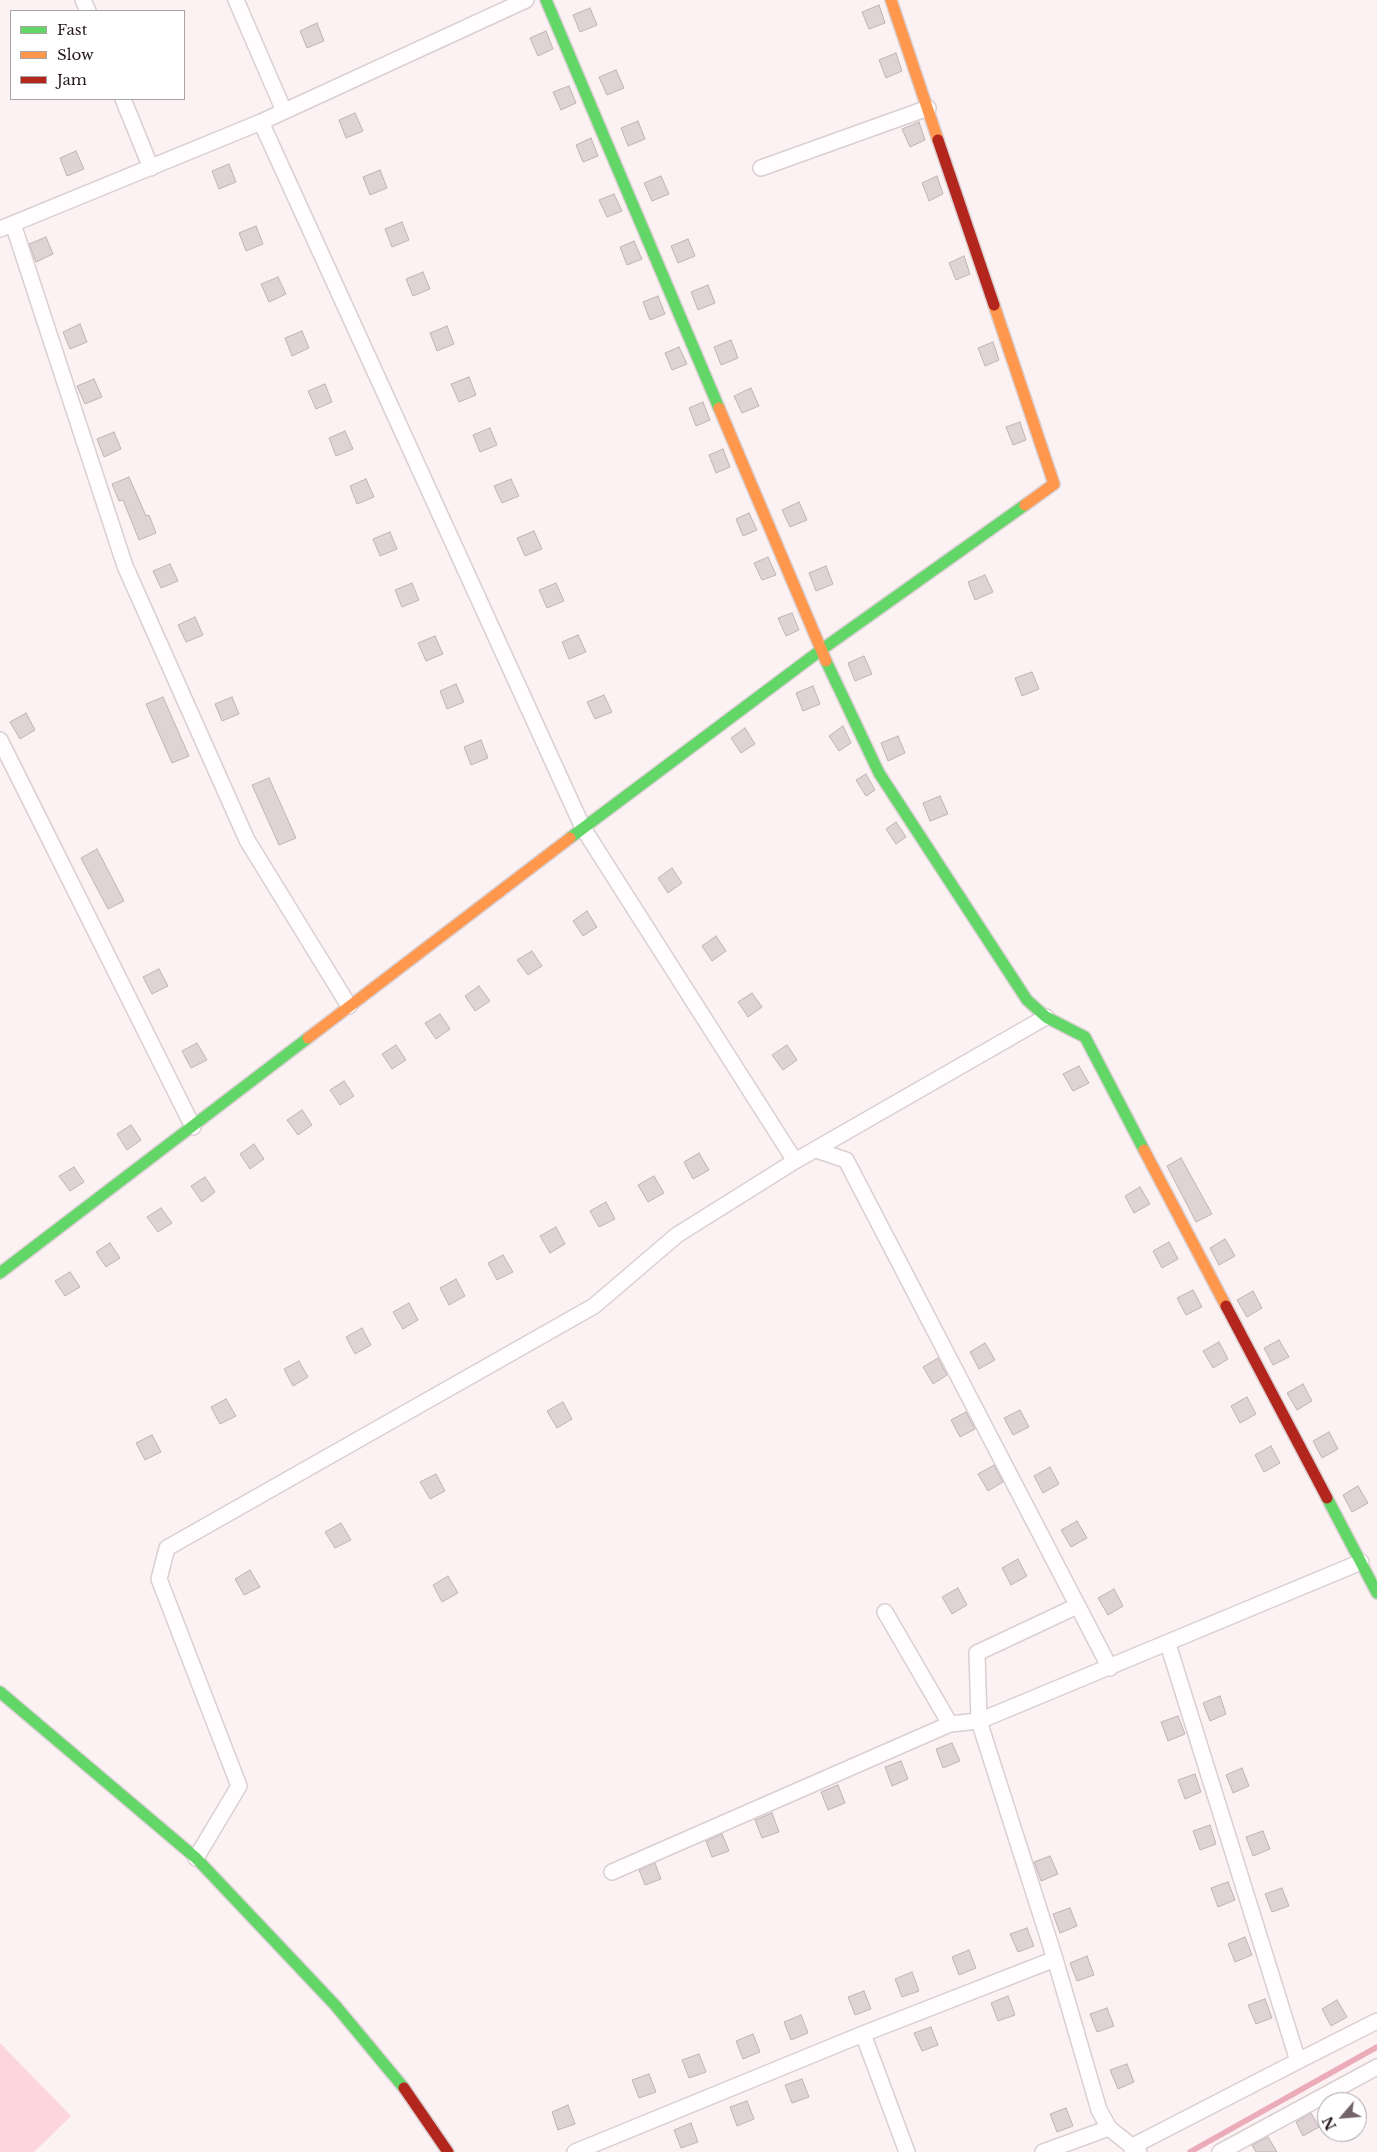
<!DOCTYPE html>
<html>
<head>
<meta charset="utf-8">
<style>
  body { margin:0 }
  #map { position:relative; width:1377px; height:2152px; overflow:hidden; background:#fcf2f4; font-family:"Libre Baskerville",serif }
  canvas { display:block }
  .legend { position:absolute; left:10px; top:10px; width:175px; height:90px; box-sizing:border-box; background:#fff; border:1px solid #a8a3a4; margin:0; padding:6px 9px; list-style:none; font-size:15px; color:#26191c }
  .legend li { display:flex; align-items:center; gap:10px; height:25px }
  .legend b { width:25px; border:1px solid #a8a3a4 }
  .north { position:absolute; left:1317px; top:2092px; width:50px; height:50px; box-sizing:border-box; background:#fff; border:1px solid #a8a3a4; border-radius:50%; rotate:243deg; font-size:14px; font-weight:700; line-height:20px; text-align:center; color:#26191c }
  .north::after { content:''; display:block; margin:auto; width:18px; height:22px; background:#716568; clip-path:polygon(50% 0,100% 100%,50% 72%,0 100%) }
</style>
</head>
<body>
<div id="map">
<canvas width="1377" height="2152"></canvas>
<ul class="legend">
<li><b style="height:6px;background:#63d668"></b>Fast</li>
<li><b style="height:6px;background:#ff974d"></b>Slow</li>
<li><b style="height:6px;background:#b3261e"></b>Jam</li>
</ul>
<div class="north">N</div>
</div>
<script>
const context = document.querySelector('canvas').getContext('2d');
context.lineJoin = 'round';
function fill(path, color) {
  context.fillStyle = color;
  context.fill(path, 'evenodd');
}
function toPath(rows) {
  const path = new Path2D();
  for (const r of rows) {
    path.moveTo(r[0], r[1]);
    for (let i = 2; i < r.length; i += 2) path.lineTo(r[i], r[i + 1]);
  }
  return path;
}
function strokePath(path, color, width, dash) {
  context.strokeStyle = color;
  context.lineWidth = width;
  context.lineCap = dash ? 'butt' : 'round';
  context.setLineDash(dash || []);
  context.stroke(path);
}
fill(toPath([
  [0,2043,71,2116,34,2152,0,2152]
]), '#fdd5dd');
strokePath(toPath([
  [1190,2152,1377,2047]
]), '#ecabb9', 5.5);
const building = toPath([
  [879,5,885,23,869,29,862,12,879,5],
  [590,8,597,25,580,32,573,15,590,8],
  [317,23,324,41,307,48,300,31,317,23],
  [546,31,553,49,538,56,530,38,546,31],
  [896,53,902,71,886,78,879,60,896,53],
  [616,70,624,88,607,95,599,77,616,70],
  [569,86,576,103,561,110,553,92,569,86],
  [355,113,363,131,346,138,339,120,355,113],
  [638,121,645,139,628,146,621,128,638,121],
  [919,122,925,140,910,147,902,129,919,122],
  [591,138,598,156,583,162,576,145,591,138],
  [76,151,84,169,67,176,60,158,76,151],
  [229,164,236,182,219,189,212,171,229,164],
  [380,170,387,188,370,195,363,177,380,170],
  [661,176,669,194,652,201,644,183,661,176],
  [937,176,943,194,929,201,922,183,937,176],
  [614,194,622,211,607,217,599,200,614,194],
  [402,222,409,240,392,247,385,229,402,222],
  [256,226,263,244,246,251,239,233,256,226],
  [46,237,53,254,36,262,29,244,46,237],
  [688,239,695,256,678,263,671,246,688,239],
  [634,241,642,259,627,265,620,247,634,241],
  [964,256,970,274,956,280,949,263,964,256],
  [423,272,430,289,413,296,406,279,423,272],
  [278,277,286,294,269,302,261,284,278,277],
  [708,285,715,303,698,310,691,292,708,285],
  [658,296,665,314,650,320,643,302,658,296],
  [80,324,87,342,70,349,63,332,80,324],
  [447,326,454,344,437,351,430,333,447,326],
  [302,331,309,348,292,356,285,338,302,331],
  [731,340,738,358,721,365,714,347,731,340],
  [993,342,999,360,985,366,978,348,993,342],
  [679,347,687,364,672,370,665,353,679,347],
  [469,377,476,395,459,402,451,384,469,377],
  [94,379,102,397,85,404,77,386,94,379],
  [325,384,332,402,316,409,308,391,325,384],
  [751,388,759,406,742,413,734,396,751,388],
  [703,402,710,420,696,426,689,408,703,402],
  [1020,422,1026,440,1013,445,1006,427,1020,422],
  [490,428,497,445,480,452,473,435,490,428],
  [345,431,353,449,336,456,329,438,345,431],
  [114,432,121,449,104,457,97,439,114,432],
  [723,449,730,467,716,473,709,455,723,449],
  [129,477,146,516,149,515,156,533,139,540,123,500,119,501,112,484,129,477],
  [366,479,374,497,357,504,350,486,366,479],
  [511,479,519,496,502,503,494,486,511,479],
  [799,502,807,520,790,527,782,510,799,502],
  [749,513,757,530,743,536,736,519,749,513],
  [534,531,542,549,525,556,517,538,534,531],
  [390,532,397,549,380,556,373,539,390,532],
  [768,557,776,575,762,580,754,563,768,557],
  [170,564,178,581,161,588,153,571,170,564],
  [826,566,833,584,816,591,809,573,826,566],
  [985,575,993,592,975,600,968,582,985,575],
  [412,583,419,600,402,607,395,590,412,583],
  [556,583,564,601,547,608,539,590,556,583],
  [792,613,799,630,786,636,778,618,792,613],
  [195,617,203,635,186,642,178,625,195,617],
  [578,635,586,652,569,659,562,642,578,635],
  [435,636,443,654,426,661,418,643,435,636],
  [864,656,872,674,855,681,848,663,864,656],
  [1032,672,1039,689,1022,696,1015,678,1032,672],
  [456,684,464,702,447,709,440,691,456,684],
  [813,686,820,704,803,711,796,693,813,686],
  [604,695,612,712,595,719,587,702,604,695],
  [163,697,189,756,172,763,146,704,163,697],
  [232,697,239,714,222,721,215,704,232,697],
  [26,713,35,730,20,739,10,722,26,713],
  [843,726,851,743,839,751,829,736,843,726],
  [745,728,755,744,741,753,731,738,745,728],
  [898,736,905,753,888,761,881,743,898,736],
  [481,740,488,758,471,765,464,747,481,740],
  [866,774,875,790,866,796,856,780,866,774],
  [269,778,296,838,279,845,252,785,269,778],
  [940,796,948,814,930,821,923,803,940,796],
  [896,822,906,837,896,844,886,829,896,822],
  [97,849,124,901,108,909,81,858,97,849],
  [672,868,682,883,668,893,658,878,672,868],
  [587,911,597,927,583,936,573,921,587,911],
  [716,936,726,951,712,961,702,946,716,936],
  [532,951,542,966,528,975,517,960,532,951],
  [159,969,168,986,152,994,143,977,159,969],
  [479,986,490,1001,475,1011,465,996,479,986],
  [752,993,762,1007,748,1017,738,1002,752,993],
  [440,1014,450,1029,436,1039,425,1023,440,1014],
  [197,1043,207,1060,191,1068,182,1051,197,1043],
  [396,1045,406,1060,392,1069,382,1054,396,1045],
  [787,1045,797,1060,783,1070,772,1055,787,1045],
  [1079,1066,1089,1083,1073,1091,1063,1074,1079,1066],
  [344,1081,354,1096,340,1105,330,1090,344,1081],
  [302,1110,312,1125,298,1135,287,1120,302,1110],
  [131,1125,141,1140,127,1150,117,1134,131,1125],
  [254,1144,264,1159,250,1169,240,1154,254,1144],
  [699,1153,709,1170,693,1179,684,1162,699,1153],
  [1181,1158,1212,1214,1196,1222,1167,1166,1181,1158],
  [74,1167,84,1182,70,1191,59,1176,74,1167],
  [654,1176,664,1193,648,1202,638,1185,654,1176],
  [205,1177,215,1192,202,1202,191,1186,205,1177],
  [1140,1187,1150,1204,1134,1213,1125,1196,1140,1187],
  [606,1202,615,1219,599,1227,590,1211,606,1202],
  [161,1208,172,1223,158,1232,147,1217,161,1208],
  [556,1227,565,1244,550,1253,540,1236,556,1227],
  [1225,1239,1235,1256,1219,1265,1210,1248,1225,1239],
  [1169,1242,1178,1259,1162,1268,1153,1251,1169,1242],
  [110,1243,120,1258,106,1267,96,1252,110,1243],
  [503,1255,513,1272,497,1280,488,1263,503,1255],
  [70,1272,80,1287,65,1296,55,1281,70,1272],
  [456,1279,465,1296,449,1305,440,1288,456,1279],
  [1193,1290,1202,1307,1186,1315,1177,1298,1193,1290],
  [1253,1291,1262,1308,1247,1317,1237,1300,1253,1291],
  [409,1303,418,1320,403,1329,393,1312,409,1303],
  [362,1328,371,1345,355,1354,346,1337,362,1328],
  [1279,1340,1289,1357,1273,1365,1264,1348,1279,1340],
  [1219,1342,1228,1359,1213,1368,1203,1351,1219,1342],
  [985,1343,995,1360,979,1369,970,1352,985,1343],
  [938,1358,947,1375,933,1384,923,1367,938,1358],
  [299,1361,308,1377,293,1386,284,1369,299,1361],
  [1303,1384,1312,1401,1297,1410,1287,1393,1303,1384],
  [1247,1397,1256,1414,1240,1423,1231,1406,1247,1397],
  [226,1399,236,1416,220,1424,211,1407,226,1399],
  [563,1402,572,1419,557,1428,547,1411,563,1402],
  [1020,1410,1029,1427,1013,1435,1004,1418,1020,1410],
  [966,1412,975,1429,960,1437,951,1420,966,1412],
  [1329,1432,1338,1449,1322,1458,1313,1441,1329,1432],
  [152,1435,161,1452,145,1460,136,1443,152,1435],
  [1271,1446,1280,1463,1264,1472,1255,1455,1271,1446],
  [994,1465,1003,1482,988,1491,978,1474,994,1465],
  [1050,1467,1059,1484,1043,1493,1034,1476,1050,1467],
  [436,1474,445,1491,430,1499,420,1482,436,1474],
  [1358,1486,1368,1503,1352,1512,1343,1495,1358,1486],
  [1077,1521,1087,1538,1071,1547,1061,1530,1077,1521],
  [341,1523,351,1540,335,1548,325,1532,341,1523],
  [1018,1559,1027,1576,1011,1585,1002,1568,1018,1559],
  [250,1570,260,1587,244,1595,235,1579,250,1570],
  [448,1576,458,1593,442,1602,433,1585,448,1576],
  [958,1588,967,1605,952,1614,942,1597,958,1588],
  [1114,1589,1123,1606,1108,1615,1098,1598,1114,1589],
  [1220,1696,1226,1714,1210,1721,1203,1703,1220,1696],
  [1178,1716,1185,1734,1168,1741,1161,1722,1178,1716],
  [952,1743,960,1761,943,1768,936,1749,952,1743],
  [901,1761,908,1779,892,1786,885,1767,901,1761],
  [1242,1768,1249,1786,1233,1793,1226,1775,1242,1768],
  [1195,1774,1201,1792,1185,1799,1178,1780,1195,1774],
  [838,1785,845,1803,828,1810,821,1792,838,1785],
  [772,1813,779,1832,762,1838,755,1820,772,1813],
  [1210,1825,1216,1844,1200,1850,1193,1831,1210,1825],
  [1263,1831,1270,1849,1253,1856,1246,1837,1263,1831],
  [722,1834,729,1851,712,1857,706,1841,722,1834],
  [1050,1856,1058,1874,1041,1881,1034,1862,1050,1856],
  [655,1863,661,1879,645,1885,639,1870,655,1863],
  [1228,1882,1235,1900,1218,1907,1211,1888,1228,1882],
  [1282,1888,1289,1906,1272,1912,1265,1894,1282,1888],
  [1070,1908,1077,1926,1060,1933,1053,1914,1070,1908],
  [1027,1928,1034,1946,1018,1952,1010,1934,1027,1928],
  [1245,1937,1252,1955,1235,1962,1228,1944,1245,1937],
  [969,1950,976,1968,959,1975,952,1957,969,1950],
  [1087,1956,1094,1975,1077,1981,1070,1963,1087,1956],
  [912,1972,919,1991,902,1997,895,1979,912,1972],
  [864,1991,871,2009,855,2015,848,1997,864,1991],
  [1008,1996,1015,2015,998,2021,991,2003,1008,1996],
  [1265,1999,1272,2018,1256,2024,1248,2005,1265,1999],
  [1337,2000,1347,2017,1331,2026,1322,2009,1337,2000],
  [1107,2008,1114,2026,1097,2032,1090,2014,1107,2008],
  [801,2015,808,2033,791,2040,784,2022,801,2015],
  [931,2027,938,2045,922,2051,914,2033,931,2027],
  [753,2034,760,2052,743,2059,736,2041,753,2034],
  [699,2054,706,2072,689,2078,682,2060,699,2054],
  [1127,2064,1134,2082,1118,2089,1110,2070,1127,2064],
  [649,2074,656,2092,639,2098,632,2080,649,2074],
  [802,2079,809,2097,792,2103,785,2085,802,2079],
  [747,2101,754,2119,737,2126,730,2107,747,2101],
  [568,2105,575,2124,558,2130,552,2112,568,2105],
  [1066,2108,1073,2126,1057,2132,1050,2114,1066,2108],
  [1311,2113,1319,2127,1303,2136,1296,2122,1311,2113],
  [691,2123,698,2142,681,2148,674,2130,691,2123],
  [1268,2137,1277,2152,1256,2152,1252,2145,1268,2137]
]);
fill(building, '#dfd3d5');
strokePath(building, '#beb4b6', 1);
const street = toPath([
  [83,0,88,11],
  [236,0,284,111],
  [123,99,151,168],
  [261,122,583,828,795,1161],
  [761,168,928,108],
  [13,224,125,566,247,840,349,1006],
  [0,229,261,122,526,0],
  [0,740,193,1127],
  [816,1150,846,1160,1110,1668],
  [1077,1606,977,1653,979,1721,1055,1959,1099,2110,1109,2128,1139,2152],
  [885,1612,950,1724],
  [1168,1644,1298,2061,1377,2021],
  [196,1858,239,1786,159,1579,167,1548,594,1306,677,1235,795,1161,1046,1017],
  [612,1872,950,1724,979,1721,1361,1562],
  [863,2034,907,2152],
  [1131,2147,1298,2061],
  [575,2152,863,2034,1055,1959],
  [1043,2152,1109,2128],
  [1220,2152,1377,2067]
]);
const fast = toPath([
  [546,0,719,408],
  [826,661,879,773,1027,1000,1046,1017,1085,1037,1144,1150],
  [570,838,821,650,1025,505],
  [0,1273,308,1038],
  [1327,1498,1377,1593],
  [0,1692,196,1858,335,2005,404,2088]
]);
const slow = toPath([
  [891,0,938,140],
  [994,305,1054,484,1025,505],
  [719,408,826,661],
  [308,1038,570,838],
  [1144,1150,1226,1306]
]);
const jam = toPath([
  [938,140,994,305],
  [1226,1306,1327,1498],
  [404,2088,448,2152]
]);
strokePath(street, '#dacfd1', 18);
strokePath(fast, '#dacfd1', 14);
strokePath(slow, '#dacfd1', 14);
strokePath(jam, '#dacfd1', 14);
strokePath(street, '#fffdfd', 15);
strokePath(fast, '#63d668', 11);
strokePath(slow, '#ff974d', 11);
strokePath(jam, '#b3261e', 11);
</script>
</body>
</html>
